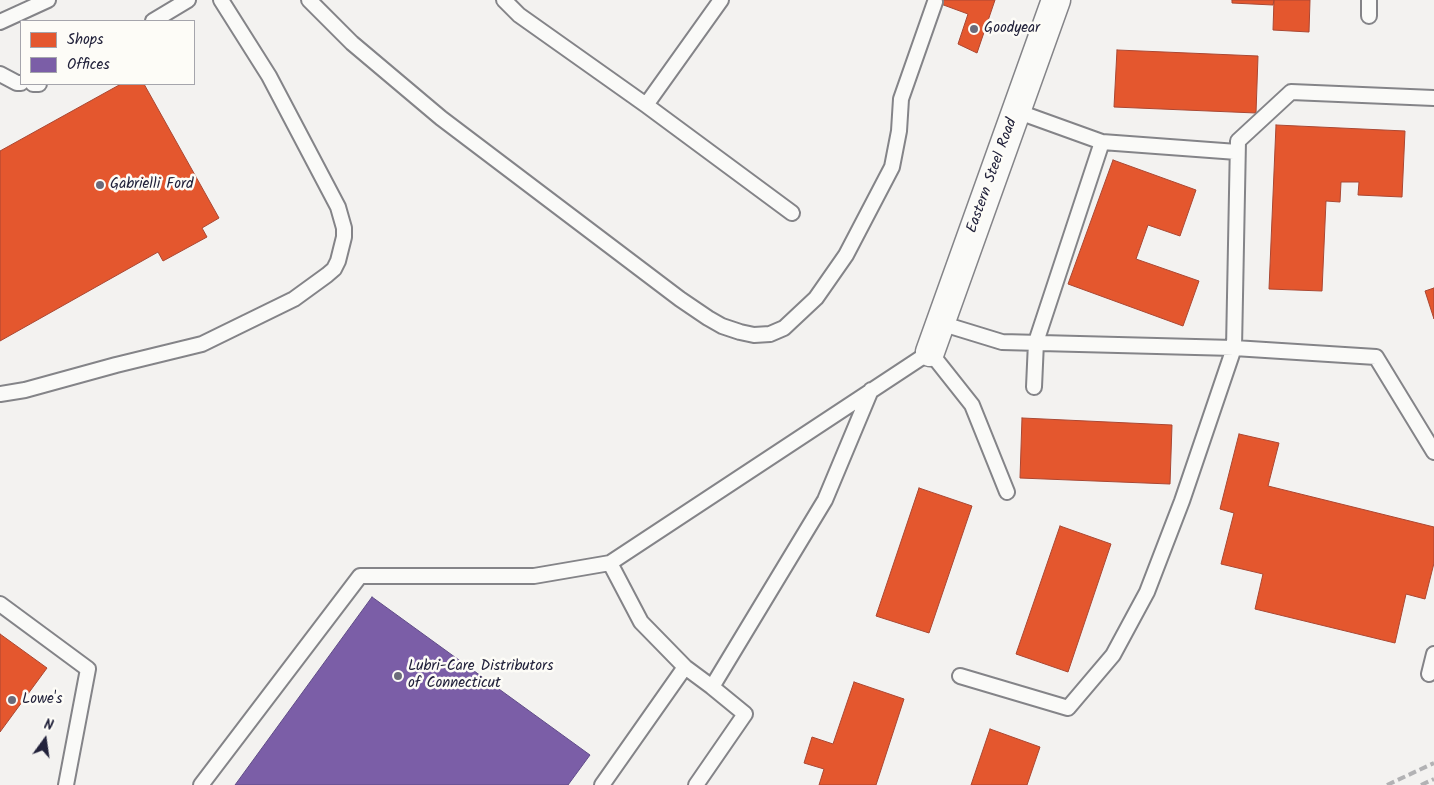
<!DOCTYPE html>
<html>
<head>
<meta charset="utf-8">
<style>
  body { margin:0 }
  #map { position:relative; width:1434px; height:785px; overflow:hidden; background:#f3f2f0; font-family:Kalam,sans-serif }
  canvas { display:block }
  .legend { position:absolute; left:20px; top:20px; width:175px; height:65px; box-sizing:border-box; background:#fdfcf7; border:1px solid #a5a5ac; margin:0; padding:6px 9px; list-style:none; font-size:15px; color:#22223b }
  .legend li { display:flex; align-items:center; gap:10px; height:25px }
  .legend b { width:25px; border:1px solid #a5a5ac }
  .north { position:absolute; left:20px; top:715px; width:50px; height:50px; -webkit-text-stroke:4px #fdfcf7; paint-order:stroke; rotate:14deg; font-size:14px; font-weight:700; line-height:20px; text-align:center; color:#22223b }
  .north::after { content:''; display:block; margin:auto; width:18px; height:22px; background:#22223b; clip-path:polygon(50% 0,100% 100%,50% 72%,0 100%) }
</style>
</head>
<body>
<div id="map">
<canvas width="1434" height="785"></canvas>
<ul class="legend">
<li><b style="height:14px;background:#e4572e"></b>Shops</li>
<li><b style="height:14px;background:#7b5ea7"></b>Offices</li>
</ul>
<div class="north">N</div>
</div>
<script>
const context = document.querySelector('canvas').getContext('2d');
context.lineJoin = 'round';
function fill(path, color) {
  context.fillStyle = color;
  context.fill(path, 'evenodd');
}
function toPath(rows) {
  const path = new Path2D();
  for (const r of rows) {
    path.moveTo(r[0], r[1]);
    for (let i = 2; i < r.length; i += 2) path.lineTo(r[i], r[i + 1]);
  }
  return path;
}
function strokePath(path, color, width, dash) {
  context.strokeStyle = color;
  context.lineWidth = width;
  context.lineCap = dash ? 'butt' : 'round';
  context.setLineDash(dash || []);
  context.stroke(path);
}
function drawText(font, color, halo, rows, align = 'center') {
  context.font = font + ' Kalam,sans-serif';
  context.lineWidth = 5;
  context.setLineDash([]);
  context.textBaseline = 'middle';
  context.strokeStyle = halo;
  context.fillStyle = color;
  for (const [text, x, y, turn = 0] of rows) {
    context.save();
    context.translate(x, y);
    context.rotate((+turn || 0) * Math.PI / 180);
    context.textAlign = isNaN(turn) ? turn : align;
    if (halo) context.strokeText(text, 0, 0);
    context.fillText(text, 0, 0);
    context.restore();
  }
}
const shops = toPath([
  [930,0,995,0,977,53,958,44,968,14,930,0],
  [1232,0,1274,0,1273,5,1232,3,1232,0],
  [1274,0,1310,0,1309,32,1273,30,1274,0],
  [1117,50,1258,56,1256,113,1114,107,1117,50],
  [121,84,144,84,219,218,202,228,207,237,163,261,158,252,0,341,0,151,121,84],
  [1276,125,1405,131,1402,197,1358,195,1359,182,1341,182,1340,202,1326,201,1322,291,1269,289,1276,125],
  [1113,160,1196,190,1180,236,1148,225,1136,259,1199,281,1183,326,1068,284,1113,160],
  [1434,288,1434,319,1425,291,1434,288],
  [1022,418,1172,425,1170,484,1020,478,1022,418],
  [1239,434,1279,443,1268,486,1434,527,1434,563,1425,599,1406,594,1395,643,1255,609,1263,574,1221,564,1234,513,1220,509,1239,434],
  [919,488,972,506,929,633,876,616,919,488],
  [1060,526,1111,544,1068,672,1016,654,1060,526],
  [0,634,47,668,0,732,0,634],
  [854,682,904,699,876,785,819,785,824,769,804,763,812,737,833,744,854,682],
  [990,729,1040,747,1027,785,971,785,990,729]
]);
fill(shops, '#e4572e');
strokePath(shops, '#aa4732', 1);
const offices = toPath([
  [372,597,590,755,568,785,235,785,372,597]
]);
fill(offices, '#7b5ea7');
strokePath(offices, '#604c87', 1);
const lane = toPath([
  [309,0,352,43,441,118,680,299,708,318,722,326,740,332,754,335,770,334,784,328,816,298,846,255,892,167,899,131,901,99,935,2],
  [504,0,519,15,646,105,792,213],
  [1369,16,1369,0],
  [153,21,188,0],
  [0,22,48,0],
  [0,74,17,83,21,83],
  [33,84,39,84],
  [646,105,721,0],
  [1016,111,1102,142,1237,152],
  [940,323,1002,342,1234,348,1376,357,1434,452],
  [1034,387,1036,342,1102,142],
  [0,394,25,390,116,365,202,344,294,299,327,275,334,269,338,261,344,237,344,228,338,207,269,76,221,0],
  [610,563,641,622,685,667,712,687,825,500,871,390],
  [0,604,88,669,66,785],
  [1429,674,1434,654],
  [960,676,1068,708,1113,655,1147,592,1182,501,1234,348,1238,141,1291,92,1434,98],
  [201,785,360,576,534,576,610,563,930,352,972,405,1007,492],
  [602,785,685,667],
  [696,785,745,714,712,687]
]);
const street = toPath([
  [930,352,1056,0]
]);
strokePath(lane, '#848488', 18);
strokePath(street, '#848488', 31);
strokePath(lane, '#fafaf8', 14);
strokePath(street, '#fafaf8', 28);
strokePath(toPath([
  [1387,785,1434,763],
  [1421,785,1434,779]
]), '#b2b2b4', 4, [8, 4]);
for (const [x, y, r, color] of [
  [974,29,5,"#6b6b7a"],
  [100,185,5,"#6b6b7a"],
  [398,676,5,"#6b6b7a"],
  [12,700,5,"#6b6b7a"]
]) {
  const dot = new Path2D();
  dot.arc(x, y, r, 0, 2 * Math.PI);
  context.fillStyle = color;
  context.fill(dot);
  strokePath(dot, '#fdfcf7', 2);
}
drawText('15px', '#22223b', '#fdfcf7', [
  ["Goodyear",984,29],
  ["Gabrielli Ford",110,185],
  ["Lubri-Care Distributors",408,667],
  ["of Connecticut",408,684],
  ["Lowe's",22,700]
], 'left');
drawText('15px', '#22223b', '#fdfcf7', [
  ["Eastern Steel Road",993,176,-70]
]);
</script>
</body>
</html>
